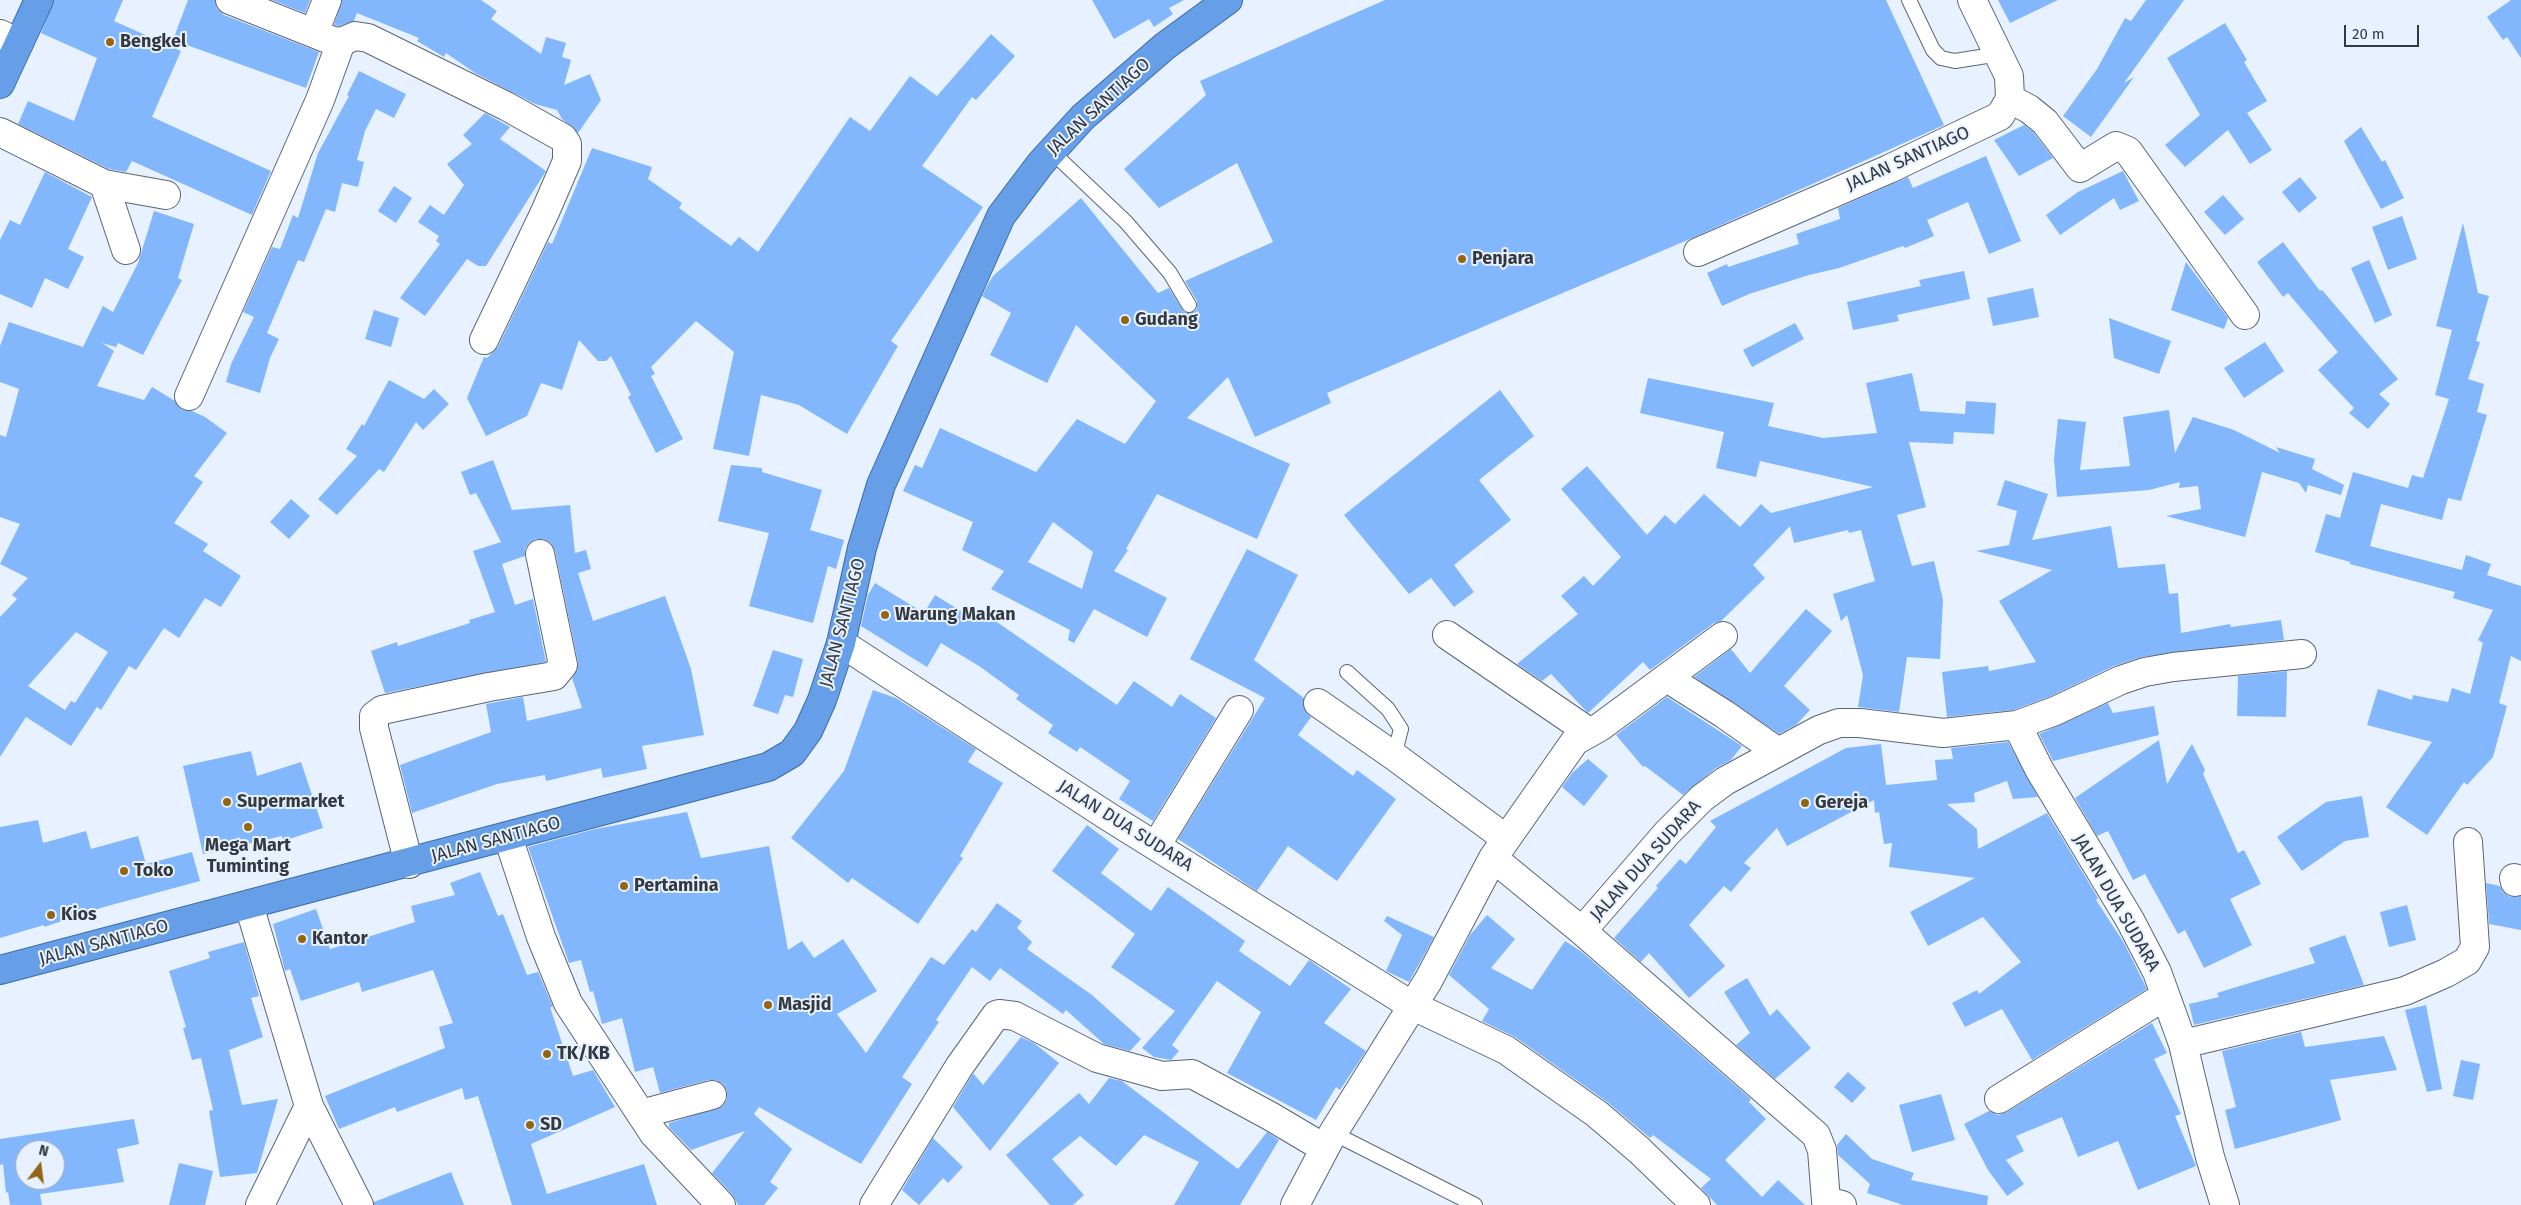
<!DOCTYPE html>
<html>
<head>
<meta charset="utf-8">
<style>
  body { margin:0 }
  #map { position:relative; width:2521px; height:1205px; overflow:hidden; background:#e7f1ff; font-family:"Fira Sans",sans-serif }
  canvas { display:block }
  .north { position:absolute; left:15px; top:1140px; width:50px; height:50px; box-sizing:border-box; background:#e7f1ff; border:1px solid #9fa7b2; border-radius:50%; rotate:15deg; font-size:14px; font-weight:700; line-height:20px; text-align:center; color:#34383f }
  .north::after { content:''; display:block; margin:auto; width:18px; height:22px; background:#936613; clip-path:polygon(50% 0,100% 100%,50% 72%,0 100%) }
  .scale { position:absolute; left:2344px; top:25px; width:75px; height:22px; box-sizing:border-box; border:2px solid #34383f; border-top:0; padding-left:6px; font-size:15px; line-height:18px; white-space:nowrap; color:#34383f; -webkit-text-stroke:4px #e7f1ff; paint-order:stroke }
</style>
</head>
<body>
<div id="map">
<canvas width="2521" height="1205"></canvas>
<div class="north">N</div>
<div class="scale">20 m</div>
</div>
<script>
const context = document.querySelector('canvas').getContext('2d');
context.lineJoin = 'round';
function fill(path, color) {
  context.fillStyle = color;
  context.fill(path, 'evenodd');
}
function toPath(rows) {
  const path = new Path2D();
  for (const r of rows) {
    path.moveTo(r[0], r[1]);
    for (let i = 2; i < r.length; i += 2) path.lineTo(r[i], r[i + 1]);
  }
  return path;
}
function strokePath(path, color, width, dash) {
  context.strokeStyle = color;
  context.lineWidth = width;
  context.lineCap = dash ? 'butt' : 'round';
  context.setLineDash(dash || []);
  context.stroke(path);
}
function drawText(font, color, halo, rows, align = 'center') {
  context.font = font + ' "Fira Sans",sans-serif';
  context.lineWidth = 4;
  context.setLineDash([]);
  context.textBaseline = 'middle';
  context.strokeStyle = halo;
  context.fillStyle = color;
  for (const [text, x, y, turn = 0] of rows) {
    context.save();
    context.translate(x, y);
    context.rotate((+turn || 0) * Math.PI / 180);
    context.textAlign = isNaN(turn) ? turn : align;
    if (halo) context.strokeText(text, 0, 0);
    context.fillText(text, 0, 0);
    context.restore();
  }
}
fill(toPath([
  [54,0,123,0,114,21,181,51,152,117,271,171,252,215,132,161,126,172,109,169,18,124,28,101,74,121,97,58,41,33],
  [188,0,215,0,217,9,224,15,319,52,306,88,173,40],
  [272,0,310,0,305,13],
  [342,0,481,0,497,11,491,19,541,54,546,37,566,43,562,57,571,60,564,85,590,74,601,100,578,133,562,119,557,110,535,104,475,73,446,53,444,57,417,41,419,38,357,13,354,21,339,26,334,25],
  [1092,0,1184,0,1169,8,1173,14,1154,27,1149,19,1114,39],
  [1385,0,1886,0,1944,125,1690,239,1327,393,1331,403,1255,437,1228,377,1187,418,1290,464,1257,539,1157,494,1126,549,1128,550,1114,571,1167,598,1147,637,1094,609,1074,643,1068,640,1070,630,991,589,1004,571,962,550,973,522,903,491,915,465,922,468,940,428,1036,472,1077,419,1125,444,1156,401,1076,325,1047,383,990,355,1011,313,982,296,987,286,993,276,1081,198,1158,293,1169,288,1184,312,1194,312,1197,309,1197,301,1185,281,1273,242,1237,163,1159,208,1124,169,1206,95,1200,81],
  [1053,522,1093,552,1082,589,1028,562],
  [1998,0,2058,0,2010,23],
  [2146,0,2184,0,2124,83,2134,77,2091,137,2063,116,2097,69,2125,18,2131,21],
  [2511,0,2521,0,2521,58,2507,37,2503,40,2487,17],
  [2225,23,2247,60,2244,62,2267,101,2247,113,2272,150,2250,164,2228,130,2185,167,2165,145,2200,115,2167,58],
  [991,34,1015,56,976,100,972,97,922,166,983,207,891,341,898,346,847,434,799,405,761,395,749,456,713,449,734,352,696,321,651,367,655,374,651,376,683,439,656,453,628,397,631,395,611,356,606,361,598,361,579,340,562,390,541,383,527,416,486,436,467,398,484,357,487,358,498,347,548,242,552,244,592,148,652,167,648,179,682,203,679,208,731,246,739,237,758,252,850,117,870,131,910,76,937,96],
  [359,71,406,94,394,118,376,109,365,131,357,160,364,162,358,187,342,183,335,212,326,209,304,262,298,260,267,333,279,339,270,358,260,393,226,382,231,364,254,317,243,312,272,247,280,249,293,215,298,218,318,153,349,96,347,95],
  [485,113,510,127,500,139,546,171,486,266,478,266,467,259,425,316,400,298,440,244,436,241,439,236,418,222,430,205,444,215,464,185,447,164,472,144,463,135],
  [2024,125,2034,133,2053,158,2019,176,1994,140],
  [2361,127,2382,162,2385,160,2404,198,2381,209,2344,141],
  [1986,156,2021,241,1989,254,1968,202,1927,220,1934,236,1905,248,1903,246,1839,268,1809,275,1749,294,1722,306,1707,273,1727,264,1728,267,1799,244,1796,234,1840,219,1838,208,1908,177,1913,188],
  [2123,171,2139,201,2120,210,2114,198,2060,235,2046,215,2078,192],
  [45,172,92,197,68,249,84,257,68,289,45,278,32,308,0,294,0,240,10,220,20,225],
  [2300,177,2317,198,2299,213,2282,192],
  [394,186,412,198,396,223,378,211],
  [2223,195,2244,219,2225,235,2204,212],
  [154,211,194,224,178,278,182,280,143,355,118,343,116,347,102,343,114,351,97,386,144,400,152,387,175,401,182,410,192,411,205,417,227,433,194,476,203,482,174,523,208,544,203,551,241,576,221,607,205,598,179,638,164,628,136,670,129,666,101,710,97,707,71,746,26,717,0,757,0,617,17,599,12,595,28,578,0,564,20,524,0,517,0,435,6,437,19,389,0,382,0,346,9,322,83,347,103,306,113,312,138,263],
  [76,632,108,652,75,703,71,701,65,710,28,686],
  [2402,216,2417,259,2388,270,2372,227],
  [2463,223,2478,293,2489,296,2476,341,2480,342,2468,379,2484,384,2477,412,2487,415,2461,501,2448,498,2442,520,2381,504,2370,546,2462,570,2466,555,2491,564,2487,575,2521,586,2521,661,2511,656,2499,703,2507,706,2493,757,2467,785,2464,782,2427,835,2386,807,2432,742,2367,725,2378,689,2412,700,2413,695,2448,702,2452,688,2470,694,2483,643,2478,640,2493,610,2453,598,2455,592,2350,564,2350,562,2315,552,2326,514,2340,518,2353,472,2408,488,2412,475,2423,478,2449,399,2435,395,2452,330,2436,326],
  [2283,242,2320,291,2322,290,2398,379,2379,394,2390,404,2368,429,2349,413,2354,408,2318,370,2338,352,2288,293,2283,297,2257,262],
  [2369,260,2392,315,2375,323,2351,268],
  [2186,262,2228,318,2224,329,2171,310],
  [1964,271,1970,299,1897,315,1899,321,1853,330,1847,302,1921,286,1919,280],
  [2033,288,2039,317,1993,326,1987,298],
  [374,310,399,318,391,347,365,339],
  [2109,318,2171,341,2159,374,2114,358],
  [1795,323,1804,339,1752,367,1743,350],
  [2265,342,2284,371,2244,398,2224,368],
  [1912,373,1920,411,1965,414,1966,401,1996,403,1994,434,1954,432,1953,444,1909,442,1926,507,1897,515,1912,566,1934,561,1943,600,1940,659,1907,657,1899,712,1858,707,1863,675,1847,615,1841,621,1833,594,1875,581,1861,530,1849,533,1848,530,1794,543,1790,526,1753,565,1765,578,1721,621,1714,623,1650,670,1643,662,1588,713,1551,674,1542,681,1517,664,1578,614,1561,596,1584,576,1593,586,1621,557,1561,489,1587,466,1647,535,1665,515,1675,524,1704,494,1740,527,1761,504,1771,513,1873,487,1760,461,1756,477,1716,468,1724,432,1640,413,1648,378,1774,403,1768,426,1823,438,1877,433,1866,383],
  [389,380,424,399,434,389,449,404,423,430,416,422,384,472,379,469,337,515,318,499,357,456,346,449,362,424,364,426],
  [1500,390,1534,436,1479,480,1511,520,1454,565,1474,592,1454,607,1431,578,1409,594,1344,515],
  [2169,410,2175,453,2193,417,2234,430,2280,453,2276,447,2315,459,2312,469,2344,485,2341,495,2308,485,2306,493,2299,483,2262,472,2245,537,2166,516,2201,509,2198,486,2179,488,2180,482,2149,490,2057,497,2054,459,2058,419,2086,422,2080,470,2130,466,2123,417],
  [493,460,512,510,570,505,575,553,586,550,591,569,578,573,593,621,665,596,691,669,704,735,642,746,647,769,603,778,601,768,546,781,545,775,497,784,412,813,400,765,491,732,486,704,523,697,527,721,582,708,572,678,578,669,578,662,555,551,551,543,544,539,536,539,529,543,525,549,525,556,502,564,515,605,533,599,546,662,385,693,371,651,397,642,398,646,470,623,469,620,495,612,473,551,501,542,476,493,470,495,461,472],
  [731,465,762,468,762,472,822,490,810,530,844,540,836,569,828,566,813,623,749,606,769,533,718,521],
  [2005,480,2048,494,2032,540,2111,526,2118,568,2165,564,2169,594,2178,593,2181,633,2230,624,2231,627,2281,620,2284,640,2142,657,2114,666,2049,697,2013,710,1947,717,1942,672,1988,666,1989,671,2036,662,1999,601,2052,570,1976,551,2009,545,2017,511,1997,505],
  [291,499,310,516,289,539,270,522],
  [1247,549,1298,575,1254,660,1304,698,1304,709,1311,717,1298,735,1353,776,1357,770,1396,799,1337,881,1288,846,1257,891,1178,839,1265,698,1190,659],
  [875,583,924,613,935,595,972,618,978,609,1117,705,1134,681,1172,707,1180,694,1216,718,1153,821,1119,799,1130,781,1080,747,1077,752,1048,733,1053,725,1016,699,1019,695,979,666,941,643,927,667,861,626,868,595],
  [1806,609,1832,631,1784,686,1810,710,1796,725,1779,734,1694,677,1731,649,1750,673],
  [773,650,803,659,793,697,785,695,778,714,753,706],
  [2287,671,2286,717,2237,716,2238,676],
  [873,690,896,698,976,749,968,762,1003,783,960,856,963,858,918,924,852,878,848,883,791,838,844,771],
  [1667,697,1742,746,1731,760,1716,768,1683,795,1645,766,1643,767,1616,735],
  [2108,703,2113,713,2154,706,2159,735,2053,761,2039,734],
  [2159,740,2167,784,2192,744,2205,770,2203,774,2238,853,2244,850,2261,884,2230,899,2252,945,2204,968,2185,930,2178,934,2145,874,2133,880,2108,831,2097,836,2075,798],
  [2008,742,2038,797,2013,799,2007,781,1974,793,1975,802,1947,804,1977,829,1978,849,2047,813,2098,898,2096,900,2124,943,2147,989,2032,1060,2002,1009,1965,1027,1952,1003,1977,990,1979,994,2021,962,1983,917,1928,946,1910,912,1975,878,1889,867,1892,843,1884,844,1879,812,1875,813,1874,800,1787,846,1777,828,1744,863,1751,868,1731,892,1724,886,1689,925,1725,966,1689,998,1649,953,1641,962,1614,938,1658,888,1656,886,1680,859,1686,864,1716,827,1710,821,1846,748,1881,744,1886,785,1937,780,1935,760,1953,759,1951,748],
  [251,751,257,776,301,762,323,828,283,841,282,836,203,854,183,766],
  [1588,759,1608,776,1584,806,1562,787,1572,773],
  [2362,796,2369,837,2345,841,2302,871,2277,837,2326,802],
  [687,812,701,858,769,846,788,950,802,941,814,958,843,939,877,991,837,1014,866,1053,931,957,944,965,972,929,976,932,997,903,1022,921,1017,928,1032,942,1027,949,1092,995,1141,1039,1130,1051,1104,1044,1066,1010,1063,1014,1000,968,990,981,972,967,936,1020,939,1022,902,1077,912,1084,861,1164,759,1107,754,1114,792,1149,770,1182,778,1188,764,1205,738,1205,732,1194,712,1173,745,1131,691,1150,669,1127,669,1123,723,1106,727,1099,727,1091,723,1084,716,1080,708,1080,660,1093,653,1067,635,1072,622,1018,602,1024,593,991,590,992,581,960,569,963,528,847,595,829],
  [38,820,43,843,86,831,91,849,138,836,146,864,192,852,200,881,104,907,44,927,44,925,0,938,0,827],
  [1087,825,1119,849,1101,873,1151,911,1168,887,1245,941,1239,951,1290,986,1309,960,1351,989,1324,1023,1366,1051,1340,1090,1336,1087,1316,1120,1227,1073,1261,1012,1217,981,1172,1045,1179,1051,1171,1060,1154,1057,1142,1048,1175,1011,1111,967,1135,934,1052,871],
  [480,872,498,916,503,914,527,975,538,972,553,1007,550,1007,573,1076,593,1070,615,1107,531,1144,547,1194,644,1164,657,1205,512,1205,478,1096,465,1100,462,1088,397,1112,395,1107,339,1129,325,1096,445,1048,439,1027,453,1023,433,970,362,992,359,982,301,1001,290,969,285,971,273,924,316,909,330,949,415,922,411,906,455,895,450,883],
  [2486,883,2500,886,2503,892,2510,897,2521,896,2521,930,2489,924],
  [2407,905,2416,940,2389,947,2380,912],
  [1487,915,1515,939,1491,968,1532,990,1565,941,1582,952,1751,1099,1749,1102,1766,1119,1725,1160,1762,1197,1778,1180,1805,1205,1717,1205,1701,1188,1711,1179,1653,1135,1650,1138,1606,1101,1515,1037,1482,1021,1489,1009,1449,975,1470,935],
  [1387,916,1434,937,1409,982,1386,971,1402,935,1384,921],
  [2345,935,2364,985,2194,1025,2189,1004,2219,997,2217,993,2315,963,2309,948],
  [244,942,259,996,251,998,263,1037,229,1050,242,1105,278,1099,257,1173,220,1177,209,1111,213,1110,201,1058,192,1060,183,1028,186,1027,169,971,210,958,208,952],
  [1747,978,1770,1016,1777,1009,1811,1048,1775,1079,1736,1045,1750,1033,1724,992],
  [2426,1005,2442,1089,2427,1092,2405,1010],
  [2152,1023,2167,1053,2154,1059,2181,1114,2175,1116,2196,1166,2138,1190,2118,1141,2078,1157,2062,1117,2016,1136,2024,1151,2006,1160,2024,1184,2007,1196,1988,1170,1964,1124,1989,1111,1999,1115,2007,1112],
  [2301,1032,2305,1047,2384,1036,2397,1070,2330,1080,2341,1120,2235,1149,2225,1110,2236,1107,2222,1051],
  [1021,1037,1034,1043,1059,1063,990,1151,953,1107,972,1075,974,1074,983,1085],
  [2461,1060,2480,1064,2473,1100,2453,1096],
  [1848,1072,1866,1088,1852,1103,1834,1087],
  [1109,1078,1122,1081,1238,1169,1267,1132,1279,1140,1240,1205,1174,1205,1199,1162,1144,1135,1116,1166,1080,1136,1052,1159,1084,1195,1073,1205,1050,1205,1006,1155,1079,1093,1089,1104],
  [1941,1094,1955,1140,1912,1152,1899,1105],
  [134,1119,139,1144,117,1149,124,1182,40,1194,42,1205,10,1205,8,1192,6,1193,3,1164,0,1165,0,1139],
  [25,1150,55,1150,55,1180,25,1180],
  [1846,1134,1872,1159,1914,1173,1911,1180,1988,1196,1987,1205,1903,1205,1867,1193,1870,1184,1838,1155,1837,1145],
  [933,1138,963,1167,948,1183,943,1178,919,1205,902,1190],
  [179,1163,213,1171,205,1205,169,1205],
  [451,1172,464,1205,374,1205,374,1202]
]), '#83b7fd');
const service = toPath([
  [1909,0,1933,50,1941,58,1955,61,1999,54],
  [1051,151,1126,222,1170,273,1189,305],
  [1347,672,1388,709,1401,729,1394,756],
  [1333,1133,1475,1205]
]);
const minor = toPath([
  [230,0,333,41,341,42,355,36,368,38,506,106,563,138,567,144,567,161,545,212,484,340],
  [314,33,327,0],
  [0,34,19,43],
  [2010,99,2029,109,2045,122,2080,168,2116,146,2128,151,2245,315],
  [0,132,104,184,166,195],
  [104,184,126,250],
  [1698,252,1889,169,2000,116,2010,99,2009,76,1972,0],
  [189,396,320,100,341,42],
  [1447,635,1589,732],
  [841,643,1109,817,1411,1005,1506,1050,1597,1114,1639,1150,1696,1205],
  [1667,678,1724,714,1778,752],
  [1318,703,1394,756,1505,838],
  [2017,725,2039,769,2130,920,2157,972,2183,1044,2210,1157,2225,1205],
  [508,837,541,937,568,1003,654,1134,721,1205],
  [1156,846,1239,710],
  [1493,858,1575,741,1600,727,1723,636],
  [409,864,374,728,374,716,382,710,489,687,554,676,563,665,540,554],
  [2515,882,2514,878,2521,880],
  [249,905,309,1106,260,1205],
  [1582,931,1816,1135,1822,1150,1826,1201,1842,1205],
  [2183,1044,2405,991,2446,973,2467,961,2475,947,2468,842],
  [1999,1099,2165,996],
  [309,1106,359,1205],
  [641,1114,712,1095],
  [874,1205,959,1067,996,1015,999,1014,1015,1016,1097,1058,1162,1076,1192,1074,1270,1116,1324,1148],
  [1295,1205,1333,1133,1428,981,1493,858,1582,931,1667,833,1702,798,1725,781,1819,730,1839,723,1860,723,1943,733,2017,725,2055,711,2121,680,2145,672,2173,667,2302,654]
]);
const trunk = toPath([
  [0,84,39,0],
  [0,970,768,767,792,753,808,731,822,700,841,643,862,548,881,485,1001,216,1041,163,1083,117,1165,46,1228,0]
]);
strokePath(service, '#5b6675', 16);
strokePath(minor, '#5b6675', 30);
strokePath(trunk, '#3c6ba8', 30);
strokePath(service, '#fff', 14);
strokePath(minor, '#fff', 28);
strokePath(trunk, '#669fe7', 28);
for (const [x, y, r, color] of [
  [110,42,5,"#936613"],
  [1462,259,5,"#936613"],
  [1125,320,5,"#936613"],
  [885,615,5,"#936613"],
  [227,802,5,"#936613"],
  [1805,803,5,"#936613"],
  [248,827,5,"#936613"],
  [124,871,5,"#936613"],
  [624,886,5,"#936613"],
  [51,915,5,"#936613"],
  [302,939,5,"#936613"],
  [768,1005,5,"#936613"],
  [547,1054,5,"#936613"],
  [530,1125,5,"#936613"]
]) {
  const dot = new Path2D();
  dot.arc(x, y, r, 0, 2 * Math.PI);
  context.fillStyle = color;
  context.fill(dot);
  strokePath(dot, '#e7f1ff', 2);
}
drawText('bold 18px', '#34383f', '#e7f1ff', [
  ["Bengkel",120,42],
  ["Penjara",1472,259],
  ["Gudang",1135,320],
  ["Warung Makan",895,615],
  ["Supermarket",237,802],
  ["Gereja",1815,803],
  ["Mega Mart",248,846,"center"],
  ["Tuminting",248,867,"center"],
  ["Toko",134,871],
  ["Pertamina",634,886],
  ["Kios",61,915],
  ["Kantor",312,939],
  ["Masjid",778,1005],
  ["TK/KB",557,1054],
  ["SD",540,1125]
], 'left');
drawText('18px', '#34383f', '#e7f1ff', [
  ["JALAN SANTIAGO",1099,107,-43],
  ["JALAN SANTIAGO",1908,159,-24],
  ["JALAN SANTIAGO",843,623,-75],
  ["JALAN DUA SUDARA",1125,826,32],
  ["JALAN SANTIAGO",496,840,-15],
  ["JALAN DUA SUDARA",1646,861,-48],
  ["JALAN DUA SUDARA",2116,903,60],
  ["JALAN SANTIAGO",104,943,-15]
]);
</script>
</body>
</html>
